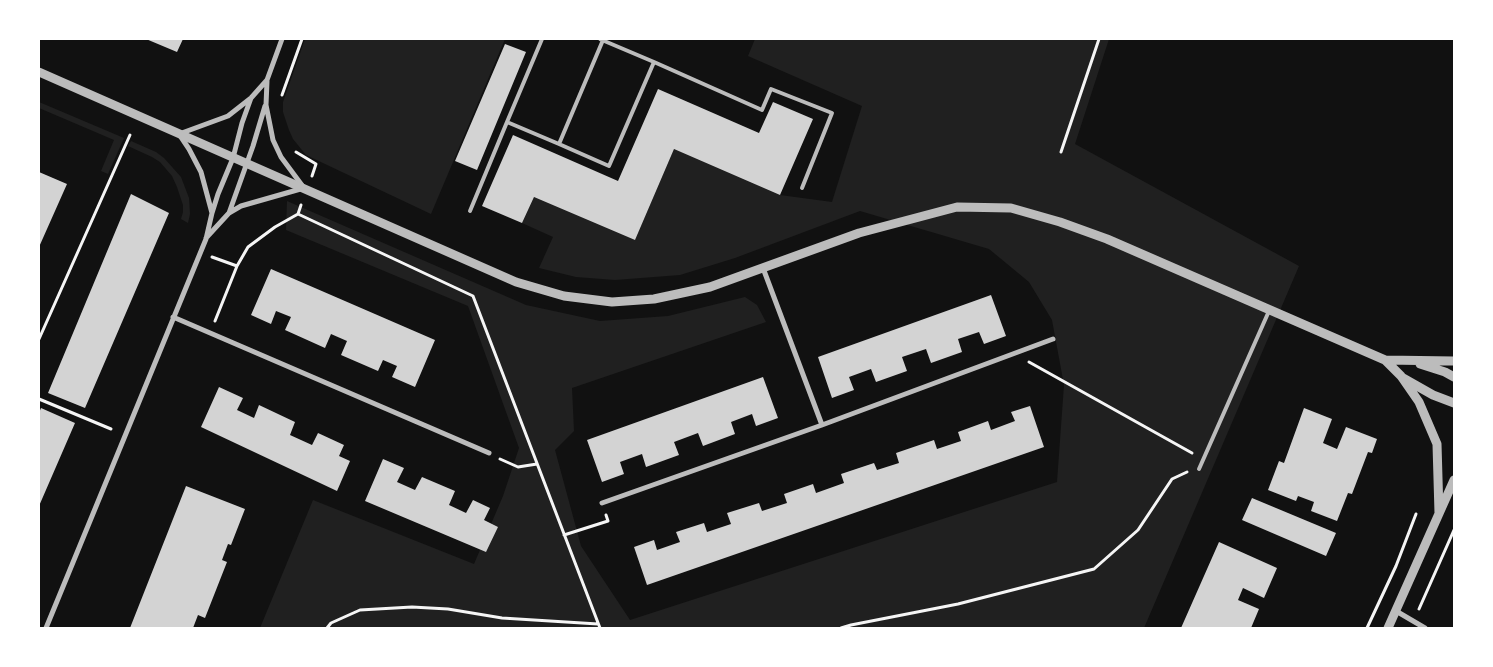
<!DOCTYPE html>
<html>
<head>
<meta charset="utf-8">
<style>
  body { margin:0 }
  #map { position:relative; width:1493px; height:667px; overflow:hidden; background:#111; font-family:Jost,sans-serif }
  canvas { display:block }
  .frame { position:absolute; inset:0; border:40px solid #fff; pointer-events:none }
</style>
</head>
<body>
<div id="map">
<canvas width="1493" height="667"></canvas>
<div class="frame"></div>
</div>
<script>
const context = document.querySelector('canvas').getContext('2d');
context.lineJoin = 'round';
function fill(path, color) {
  context.fillStyle = color;
  context.fill(path, 'evenodd');
}
function toPath(rows) {
  const path = new Path2D();
  for (const r of rows) {
    path.moveTo(r[0], r[1]);
    for (let i = 2; i < r.length; i += 2) path.lineTo(r[i], r[i + 1]);
  }
  return path;
}
function strokePath(path, color, width, dash) {
  context.strokeStyle = color;
  context.lineWidth = width;
  context.lineCap = dash ? 'butt' : 'round';
  context.setLineDash(dash || []);
  context.stroke(path);
}
fill(toPath([
  [305,39,505,39,431,214,306,155,293,139,289,130,283,112,283,102],
  [755,39,1109,39,1075,144,1299,266,1144,628,260,628,313,500,474,564,503,496,519,448,468,306,286,230,287,201,526,305,600,321,668,316,745,297,757,305,766,322,572,388,574,431,555,450,581,546,630,620,1057,482,1064,385,1052,320,1029,282,989,249,860,211,735,258,680,275,615,280,576,277,539,268,553,237,522,223,534,197,635,240,674,149,780,195,832,202,862,106,748,56],
  [39,102,124,138,108,174,101,171,114,140,39,108],
  [131,141,156,152,164,158,181,177,189,198,190,214,188,223,181,219,183,212,183,205,177,187,172,176,160,162,152,157,128,146]
]), '#202020');
fill(toPath([
  [146,39,183,39,177,52],
  [505,44,526,52,477,170,455,161],
  [658,89,759,133,773,102,813,119,780,195,674,149,635,240,534,197,522,223,482,206,513,135,618,181],
  [39,172,67,184,39,247],
  [131,194,169,213,85,408,48,393],
  [271,269,435,340,415,387,392,377,397,366,383,360,378,371,341,355,347,341,331,334,325,348,285,330,291,317,276,311,271,324,251,315],
  [991,295,1006,336,984,344,979,332,958,339,962,352,931,363,926,349,902,357,907,371,876,382,871,369,849,377,854,390,832,398,818,357],
  [763,377,778,418,756,426,752,414,731,422,735,434,703,446,698,433,674,442,679,455,646,467,642,454,620,462,624,474,602,482,587,440],
  [219,387,243,398,237,410,254,418,259,405,295,422,290,435,312,445,318,433,344,445,339,456,350,461,337,491,201,427],
  [1030,406,1044,447,647,585,634,547,654,540,657,550,680,542,676,532,704,523,707,532,731,524,727,513,759,503,762,511,787,503,784,494,813,484,816,493,844,483,841,474,874,463,877,470,899,463,896,453,934,440,937,449,961,441,958,432,988,421,991,430,1015,421,1011,412],
  [41,408,75,423,39,506,39,413],
  [1304,408,1332,419,1323,443,1337,449,1346,427,1377,439,1372,453,1368,452,1352,494,1348,493,1337,521,1311,511,1314,502,1298,496,1296,501,1268,490,1279,461,1284,463],
  [383,459,404,468,397,482,415,490,422,477,455,491,449,505,466,513,473,500,490,508,484,520,498,527,486,552,365,501],
  [186,486,245,509,231,545,228,544,222,560,227,562,205,618,198,615,193,628,130,628],
  [1252,498,1336,533,1326,556,1242,520],
  [1219,542,1277,568,1264,598,1243,588,1238,600,1259,609,1251,628,1181,628]
]), '#d3d3d3');
strokePath(toPath([
  [282,95,302,39],
  [296,152,316,164,312,176],
  [1061,152,1099,39],
  [298,214,473,296,600,628],
  [212,257,237,266,248,247,275,227,298,214,301,205],
  [215,321,237,266],
  [39,339,130,135],
  [1029,362,1192,453],
  [39,399,111,429],
  [500,459,518,467,537,464],
  [564,535,608,521,606,515],
  [1419,609,1454,530],
  [327,628,331,623,360,610,412,607,448,609,502,618,598,624],
  [841,628,851,625,958,604,1094,569,1138,530,1172,479,1187,472],
  [1367,628,1396,566,1416,514]
]), '#f5f5f5', 3);
strokePath(toPath([
  [542,39,507,122,559,144,603,40,600,39],
  [654,62,762,110,771,89,832,113,802,188],
  [559,144,609,166,654,62,602,40],
  [470,211,507,122],
  [1199,469,1269,311]
]), '#bcbcbc', 4);
strokePath(toPath([
  [212,213,218,194,233,158,242,123,251,98],
  [229,213,253,146,265,106],
  [206,238,229,213,241,206,304,188,281,157,273,140,266,105,267,81],
  [763,268,822,425],
  [173,317,489,453],
  [602,503,822,425,1053,339],
  [1396,611,1425,628],
  [46,628,206,239,212,213,201,172,189,149,179,134,228,116,251,98,267,80,282,39]
]), '#bcbcbc', 5);
strokePath(toPath([
  [39,72,516,282,564,296,612,302,654,299,710,287,859,233,957,207,1011,208,1060,222,1107,239,1385,360,1454,361],
  [1385,360,1401,376,1419,402,1437,444,1439,513],
  [1420,364,1445,372,1454,377],
  [1403,378,1433,395,1454,403],
  [1388,628,1454,480]
]), '#bcbcbc', 9);
</script>
</body>
</html>
